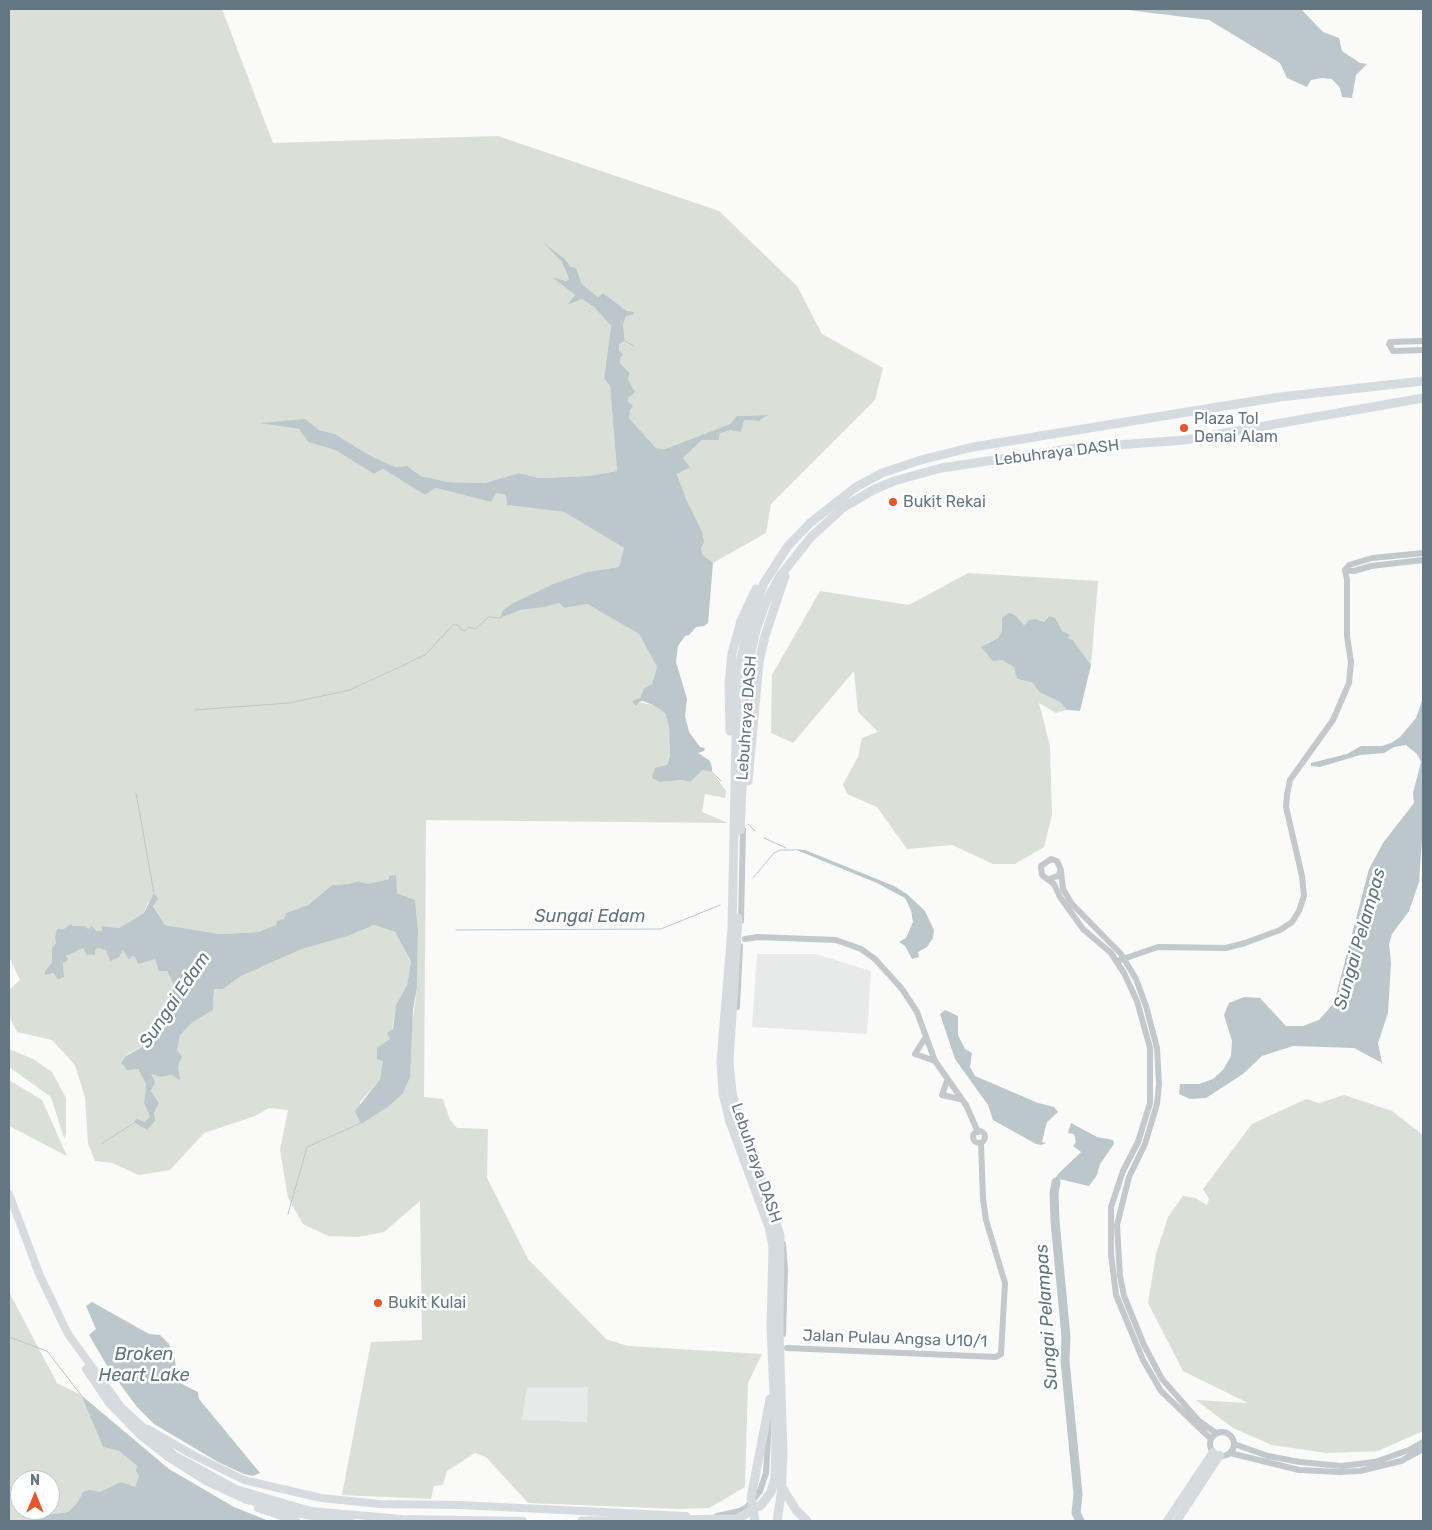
<!DOCTYPE html>
<html>
<head>
<meta charset="utf-8">
<style>
  body { margin:0 }
  #map { position:relative; width:1432px; height:1530px; overflow:hidden; background:#fafaf8; font-family:Rubik,sans-serif }
  canvas { display:block }
  .frame { position:absolute; inset:0; border:10px solid #657683; pointer-events:none }
  .north { position:absolute; left:10px; top:1470px; width:50px; height:50px; box-sizing:border-box; background:#fff; border:1px solid #c1c8cd; border-radius:50%; rotate:0deg; font-size:14px; font-weight:700; line-height:20px; text-align:center; color:#657683 }
  .north::after { content:''; display:block; margin:auto; width:18px; height:22px; background:#e4572e; clip-path:polygon(50% 0,100% 100%,50% 72%,0 100%) }
</style>
</head>
<body>
<div id="map">
<canvas width="1432" height="1530"></canvas>
<div class="frame"></div>
<div class="north">N</div>
</div>
<script>
const context = document.querySelector('canvas').getContext('2d');
context.lineJoin = 'round';
function fill(path, color) {
  context.fillStyle = color;
  context.fill(path, 'evenodd');
}
function toPath(rows) {
  const path = new Path2D();
  for (const r of rows) {
    if (r.length === 3) {
      path.moveTo(r[0] + r[2], r[1]);
      path.arc(r[0], r[1], r[2], 0, 2 * Math.PI);
      continue;
    }
    path.moveTo(r[0], r[1]);
    for (let i = 2; i < r.length; i += 2) path.lineTo(r[i], r[i + 1]);
  }
  return path;
}
function strokePath(path, color, width, dash) {
  context.strokeStyle = color;
  context.lineWidth = width;
  context.lineCap = dash ? 'butt' : 'round';
  context.setLineDash(dash || []);
  context.stroke(path);
}
function drawText(font, color, halo, rows, align = 'center') {
  context.font = font + ' Rubik,sans-serif';
  context.lineWidth = 5;
  context.setLineDash([]);
  context.textBaseline = 'middle';
  context.strokeStyle = halo;
  context.fillStyle = color;
  for (const [text, x, y, turn = 0] of rows) {
    context.save();
    context.translate(x, y);
    context.rotate((+turn || 0) * Math.PI / 180);
    context.textAlign = isNaN(turn) ? turn : align;
    if (halo) context.strokeText(text, 0, 0);
    context.fillText(text, 0, 0);
    context.restore();
  }
}
fill(toPath([
  [757,954,816,954,871,971,867,1034,752,1027],
  [527,1387,588,1387,588,1422,522,1420]
]), '#e8e9e9');
fill(toPath([
  [9,9,222,9,273,143,498,136,719,211,797,286,822,334,883,368,875,400,771,504,766,533,713,563,703,555,677,473,690,467,683,458,702,440,719,440,720,433,744,420,759,421,767,415,737,416,730,424,665,449,656,448,629,418,628,398,634,392,628,379,630,373,620,363,619,344,625,340,623,325,627,311,603,293,598,297,582,284,576,268,570,266,564,258,547,245,562,262,569,279,566,281,554,278,575,295,568,304,582,299,594,307,611,326,604,377,610,386,617,471,589,476,539,478,519,473,485,483,448,482,421,476,407,466,395,467,369,455,335,434,319,430,305,420,263,423,299,429,308,442,335,450,374,474,383,469,425,495,436,488,491,502,495,493,506,495,507,505,564,512,624,548,619,567,587,572,553,584,513,603,503,610,501,617,521,610,545,607,559,603,564,608,587,604,639,634,657,667,652,684,644,688,640,698,633,701,653,705,665,713,669,727,670,756,660,782,682,780,690,782,703,770,712,772,726,791,725,798,705,794,702,812,728,823,426,820,424,1097,443,1099,450,1120,457,1128,488,1129,487,1178,528,1259,606,1339,628,1346,762,1354,748,1383,745,1487,709,1508,677,1509,528,1503,486,1457,475,1453,447,1471,443,1485,434,1486,431,1499,342,1495,371,1342,422,1340,420,1201,384,1232,358,1237,328,1236,303,1224,288,1198,280,1150,288,1110,269,1108,255,1116,204,1133,170,1170,139,1175,112,1163,95,1161,88,1144,85,1097,75,1065,52,1040,17,1032,9,1016,9,990,20,980,9,957],
  [395,875,397,893,415,900,418,930,417,988,403,1092,388,1107,361,1123,360,1102,380,1079,391,1039,396,1005,407,985,409,973,411,963,395,932,374,925,348,936,302,949,241,976,223,989,214,989,213,1010,193,1022,180,1035,176,1050,179,1079,171,1075,161,1077,151,1074,151,1091,159,1103,147,1130,144,1122,150,1117,144,1103,146,1084,138,1069,126,1055,151,1042,157,1029,169,1014,169,1010,167,1006,174,985,167,971,155,959,132,956,129,960,123,949,99,948,95,950,95,954,83,948,69,953,63,963,64,977,45,971,52,962,52,948,73,926,96,931,102,931,101,926,119,928,144,913,148,902,153,905,165,925,220,934,258,932,277,925,284,919,286,913,308,905,332,885,348,884,359,881,367,884,389,879],
  [527,1387,588,1387,587,1422,522,1420],
  [968,573,1098,581,1091,665,1073,640,1066,638,1070,635,1062,632,1048,616,1044,622,1036,619,1024,625,1015,615,1002,618,1002,630,998,638,987,643,1002,660,1015,667,1017,679,1033,683,1039,692,1060,702,1067,710,1056,713,1039,703,1050,746,1052,815,1044,847,1015,864,993,864,952,845,907,849,877,807,847,794,843,784,858,757,862,738,878,732,858,712,854,671,793,743,771,733,772,675,820,591,909,605],
  [9,1049,33,1059,52,1072,66,1098,66,1134,64,1138,51,1097,9,1067],
  [9,1080,42,1100,67,1156,9,1126],
  [1344,1095,1392,1111,1423,1135,1423,1431,1378,1451,1326,1453,1272,1445,1233,1428,1196,1400,1248,1403,1183,1371,1148,1303,1156,1254,1168,1217,1183,1196,1195,1198,1207,1205,1209,1199,1203,1189,1252,1124,1306,1099,1319,1103],
  [9,1292,57,1383,81,1395,103,1447,119,1451,137,1466,139,1476,135,1487,125,1485,100,1492,83,1492,77,1503,68,1512,38,1516,34,1521,9,1521],
  [20,1480,50,1480,50,1510,20,1510]
]), '#dadfd7');
fill(toPath([
  [1120,9,1301,9,1323,32,1339,38,1342,51,1360,63,1367,64,1356,75,1352,98,1342,97,1340,88,1332,79,1322,78,1311,80,1307,87,1287,78,1280,63,1209,20],
  [544,243,564,258,570,266,576,268,582,284,598,297,603,293,627,311,634,312,634,314,626,316,623,325,625,341,619,344,619,350,623,355,620,358,620,363,630,373,628,379,635,392,628,398,628,402,633,406,630,410,629,418,656,448,665,449,730,424,737,416,768,415,759,421,744,420,741,432,730,430,720,433,719,440,702,440,683,458,690,467,677,474,686,499,702,532,704,542,701,548,703,555,713,563,708,623,704,626,696,627,689,635,685,636,678,646,676,662,687,699,685,716,689,732,700,747,705,748,704,751,698,753,710,761,712,768,712,772,703,770,690,782,682,780,660,782,652,778,655,768,667,765,670,756,669,727,665,713,653,705,643,701,639,702,636,706,632,701,640,698,644,688,652,684,657,667,639,634,587,604,564,608,559,603,545,607,521,610,500,618,503,610,513,603,553,584,587,572,619,567,624,548,564,512,507,505,506,495,496,493,491,502,436,488,425,495,383,469,374,474,335,450,308,442,299,429,260,423,305,419,319,430,335,434,369,455,395,467,407,466,421,476,448,482,485,483,519,473,539,478,589,476,617,471,610,386,604,378,611,326,594,307,582,299,567,305,575,295,552,277,566,281,569,279,562,262],
  [1009,613,1015,615,1024,625,1030,620,1036,619,1044,622,1049,616,1055,618,1062,631,1070,635,1067,638,1073,640,1091,665,1080,711,1067,710,1060,702,1039,692,1033,683,1017,679,1014,667,1002,660,993,661,981,647,998,638,1002,630,1002,618],
  [1423,698,1423,825,1419,882,1409,911,1392,934,1389,944,1391,963,1388,1013,1378,1043,1382,1063,1354,1048,1293,1046,1262,1056,1243,1074,1206,1098,1190,1099,1179,1094,1180,1084,1199,1084,1213,1079,1223,1070,1231,1056,1232,1041,1224,1015,1229,1003,1244,997,1260,998,1286,1026,1303,1026,1319,1020,1334,1003,1369,869,1383,843,1414,803,1413,793,1421,762,1417,754,1406,745,1394,747,1384,753,1360,755,1320,767,1311,766,1311,763,1347,754,1361,746,1382,746,1391,743,1400,737,1416,718],
  [794,849,805,850,894,886,907,894,925,911,934,930,933,938,927,947,918,952,919,957,912,959,905,946,899,942,906,938,913,922,911,910,905,898,877,883],
  [396,875,397,893,415,900,418,930,417,988,413,1009,410,1077,403,1093,388,1107,361,1124,355,1111,380,1079,383,1061,377,1059,377,1048,390,1039,387,1033,393,1029,396,1005,407,985,409,973,411,962,395,932,374,925,348,936,302,949,241,976,223,989,214,989,213,1010,193,1022,180,1035,177,1050,182,1057,178,1066,180,1080,171,1075,161,1077,151,1074,155,1082,151,1091,159,1103,154,1113,155,1121,147,1130,134,1122,137,1119,144,1122,150,1117,144,1103,146,1084,138,1069,127,1070,121,1063,126,1056,151,1042,157,1029,164,1020,163,1015,169,1014,167,1006,174,985,167,971,159,971,155,959,138,964,135,957,132,956,129,960,123,950,119,957,110,961,106,950,99,948,95,950,95,955,87,955,83,948,66,956,68,960,63,963,64,977,58,979,53,973,45,975,45,971,52,962,52,948,56,943,55,938,57,929,64,929,71,924,73,926,85,926,88,929,92,926,96,931,102,931,101,926,119,928,144,913,154,893,158,899,153,906,165,925,220,934,258,932,276,925,277,921,284,919,286,913,308,905,332,885,348,884,359,881,367,884,389,879,389,876],
  [945,1010,958,1016,958,1035,965,1049,972,1053,970,1067,975,1076,1038,1103,1054,1107,1058,1112,1047,1122,1045,1129,1042,1142,1046,1143,1041,1145,1036,1144,993,1120,988,1105,955,1059,940,1014],
  [1071,1123,1097,1137,1113,1140,1114,1144,1100,1164,1097,1175,1089,1186,1059,1179,1055,1193,1051,1193,1054,1180,1059,1173,1081,1152,1073,1146,1076,1142,1074,1134,1068,1133],
  [92,1302,149,1334,160,1335,169,1344,175,1360,178,1382,198,1392,199,1399,260,1473,253,1476,244,1474,218,1462,154,1424,137,1407,109,1369,89,1335,96,1329,86,1306],
  [81,1395,169,1469,234,1507,269,1521,34,1521,38,1516,68,1512,77,1503,83,1492,89,1490,100,1492,121,1482,135,1487,139,1476,136,1471,137,1466,119,1451,103,1447]
]), '#bbc7cb');
strokePath(toPath([
  [625,341,634,346],
  [194,710,289,703,350,690,425,655,453,625,458,625,462,630,465,631,469,627,475,629,489,617,500,618],
  [712,772,721,781],
  [136,793,154,893],
  [748,824,755,831],
  [764,838,786,848],
  [753,878,774,853,780,850,794,850],
  [456,930,661,929,720,905],
  [101,1144,134,1123],
  [288,1214,307,1147,361,1123],
  [9,1337,47,1351,81,1395]
]), '#bbc7cb', 1);
strokePath(toPath([
  [1056,1182,1054,1193,1055,1221,1066,1337,1065,1361,1078,1494,1076,1513,1080,1521]
]), '#bbc7cb', 9);
strokePath(toPath([
  [1423,341,1390,342,1389,344,1393,351,1423,350],
  [1345,570,1349,565,1372,558,1423,553],
  [1345,570,1354,571,1371,566,1423,560],
  [1061,871,1063,889,1072,904,1121,954,1136,979,1146,1006,1157,1048,1159,1084,1157,1104,1145,1144,1129,1177,1117,1225,1120,1276,1124,1296,1144,1345,1162,1379,1199,1421,1216,1433],
  [1049,879,1058,876,1061,870,1057,861,1051,859,1041,866,1042,875,1054,884,1060,897,1083,929,1111,953,1124,973,1137,1001,1150,1048,1150,1103,1138,1142,1123,1171,1111,1207,1111,1254,1116,1295,1143,1360,1161,1391,1211,1439],
  [741,921,743,830],
  [745,939,758,937,836,940,861,949,875,959,902,989,917,1012,935,1061,966,1105,978,1132],
  [1120,960,1158,947,1226,948,1245,943,1280,930,1292,922,1299,911,1304,896,1302,876,1286,807,1287,795,1290,780,1333,720,1349,683,1351,662,1347,636,1347,580,1345,570],
  [737,1007,740,946],
  [925,1038,915,1054,935,1061],
  [947,1081,942,1095,960,1099],
  [979,1137,6],
  [783,1334,785,1269,783,1244],
  [787,1348,996,1357,1001,1354,1005,1283,986,1220,983,1199,981,1143],
  [1222,1444,12],
  [1234,1444,1268,1456,1300,1462,1341,1466,1375,1462,1409,1450,1423,1442],
  [1230,1453,1299,1470,1339,1472,1360,1471,1401,1461,1423,1449],
  [717,1516,740,1511,747,1507,760,1491,766,1473,769,1420]
]), '#c3c8cc', 6);
strokePath(toPath([
  [9,1194,40,1276,68,1334,122,1408,174,1455,236,1489,311,1511,402,1519,523,1521],
  [86,1369,109,1403,140,1435,168,1457,206,1481,247,1500,279,1509,320,1518,350,1521],
  [148,1429,193,1455,244,1480,321,1498,380,1504,459,1505,686,1516],
  [258,1508,296,1521],
  [1167,1521,1213,1452],
  [1177,1521,1220,1455]
]), '#d6dbdf', 8);
strokePath(toPath([
  [730,731,729,683,732,653,741,621,756,589],
  [748,781,759,662,765,636,785,576],
  [740,830,748,666,756,630,766,602,780,576,811,537,844,507,873,490,894,481,941,468,1076,448,1185,440,1423,398],
  [738,918,729,1062,732,1092,738,1118,767,1194,780,1235,779,1330,783,1454,781,1495,777,1521],
  [782,1487,796,1510,807,1521],
  [582,1521,737,1519,761,1505,771,1492,775,1478,776,1438,771,1328,773,1247,769,1227,730,1122,723,1094,721,1061,732,929,737,689,739,667,748,627,764,583,788,546,810,523,856,487,882,473,921,460,973,447,1181,413,1280,397,1423,381],
  [755,1521,751,1498,770,1399]
]), '#d6dbdf', 9);
for (const [x, y, r, color] of [
  [1184,428,5,"#e4572e"],
  [893,502,5,"#e4572e"],
  [378,1303,5,"#e4572e"]
]) {
  const dot = new Path2D();
  dot.arc(x, y, r, 0, 2 * Math.PI);
  context.fillStyle = color;
  context.fill(dot);
  strokePath(dot, '#fff', 2);
}
drawText('16px', '#657683', '#fff', [
  ["Plaza Tol",1194,419],
  ["Denai Alam",1194,437],
  ["Bukit Rekai",903,502],
  ["Bukit Kulai",388,1303]
], 'left');
drawText('16px', '#657683', '#fff', [
  ["Lebuhraya DASH",1057,453,-7],
  ["Lebuhraya DASH",747,718,-86],
  ["Lebuhraya DASH",756,1163,71],
  ["Jalan Pulau Angsa U10/1",895,1339,2]
]);
drawText('italic 18px', '#60757c', '#fff', [
  ["Sungai Edam",590,917],
  ["Sungai Pelampas",1360,939,-74],
  ["Sungai Edam",175,1000,-56],
  ["Sungai Pelampas",1047,1317,-94],
  ["Broken",144,1355],
  ["Heart Lake",144,1376]
]);
</script>
</body>
</html>
